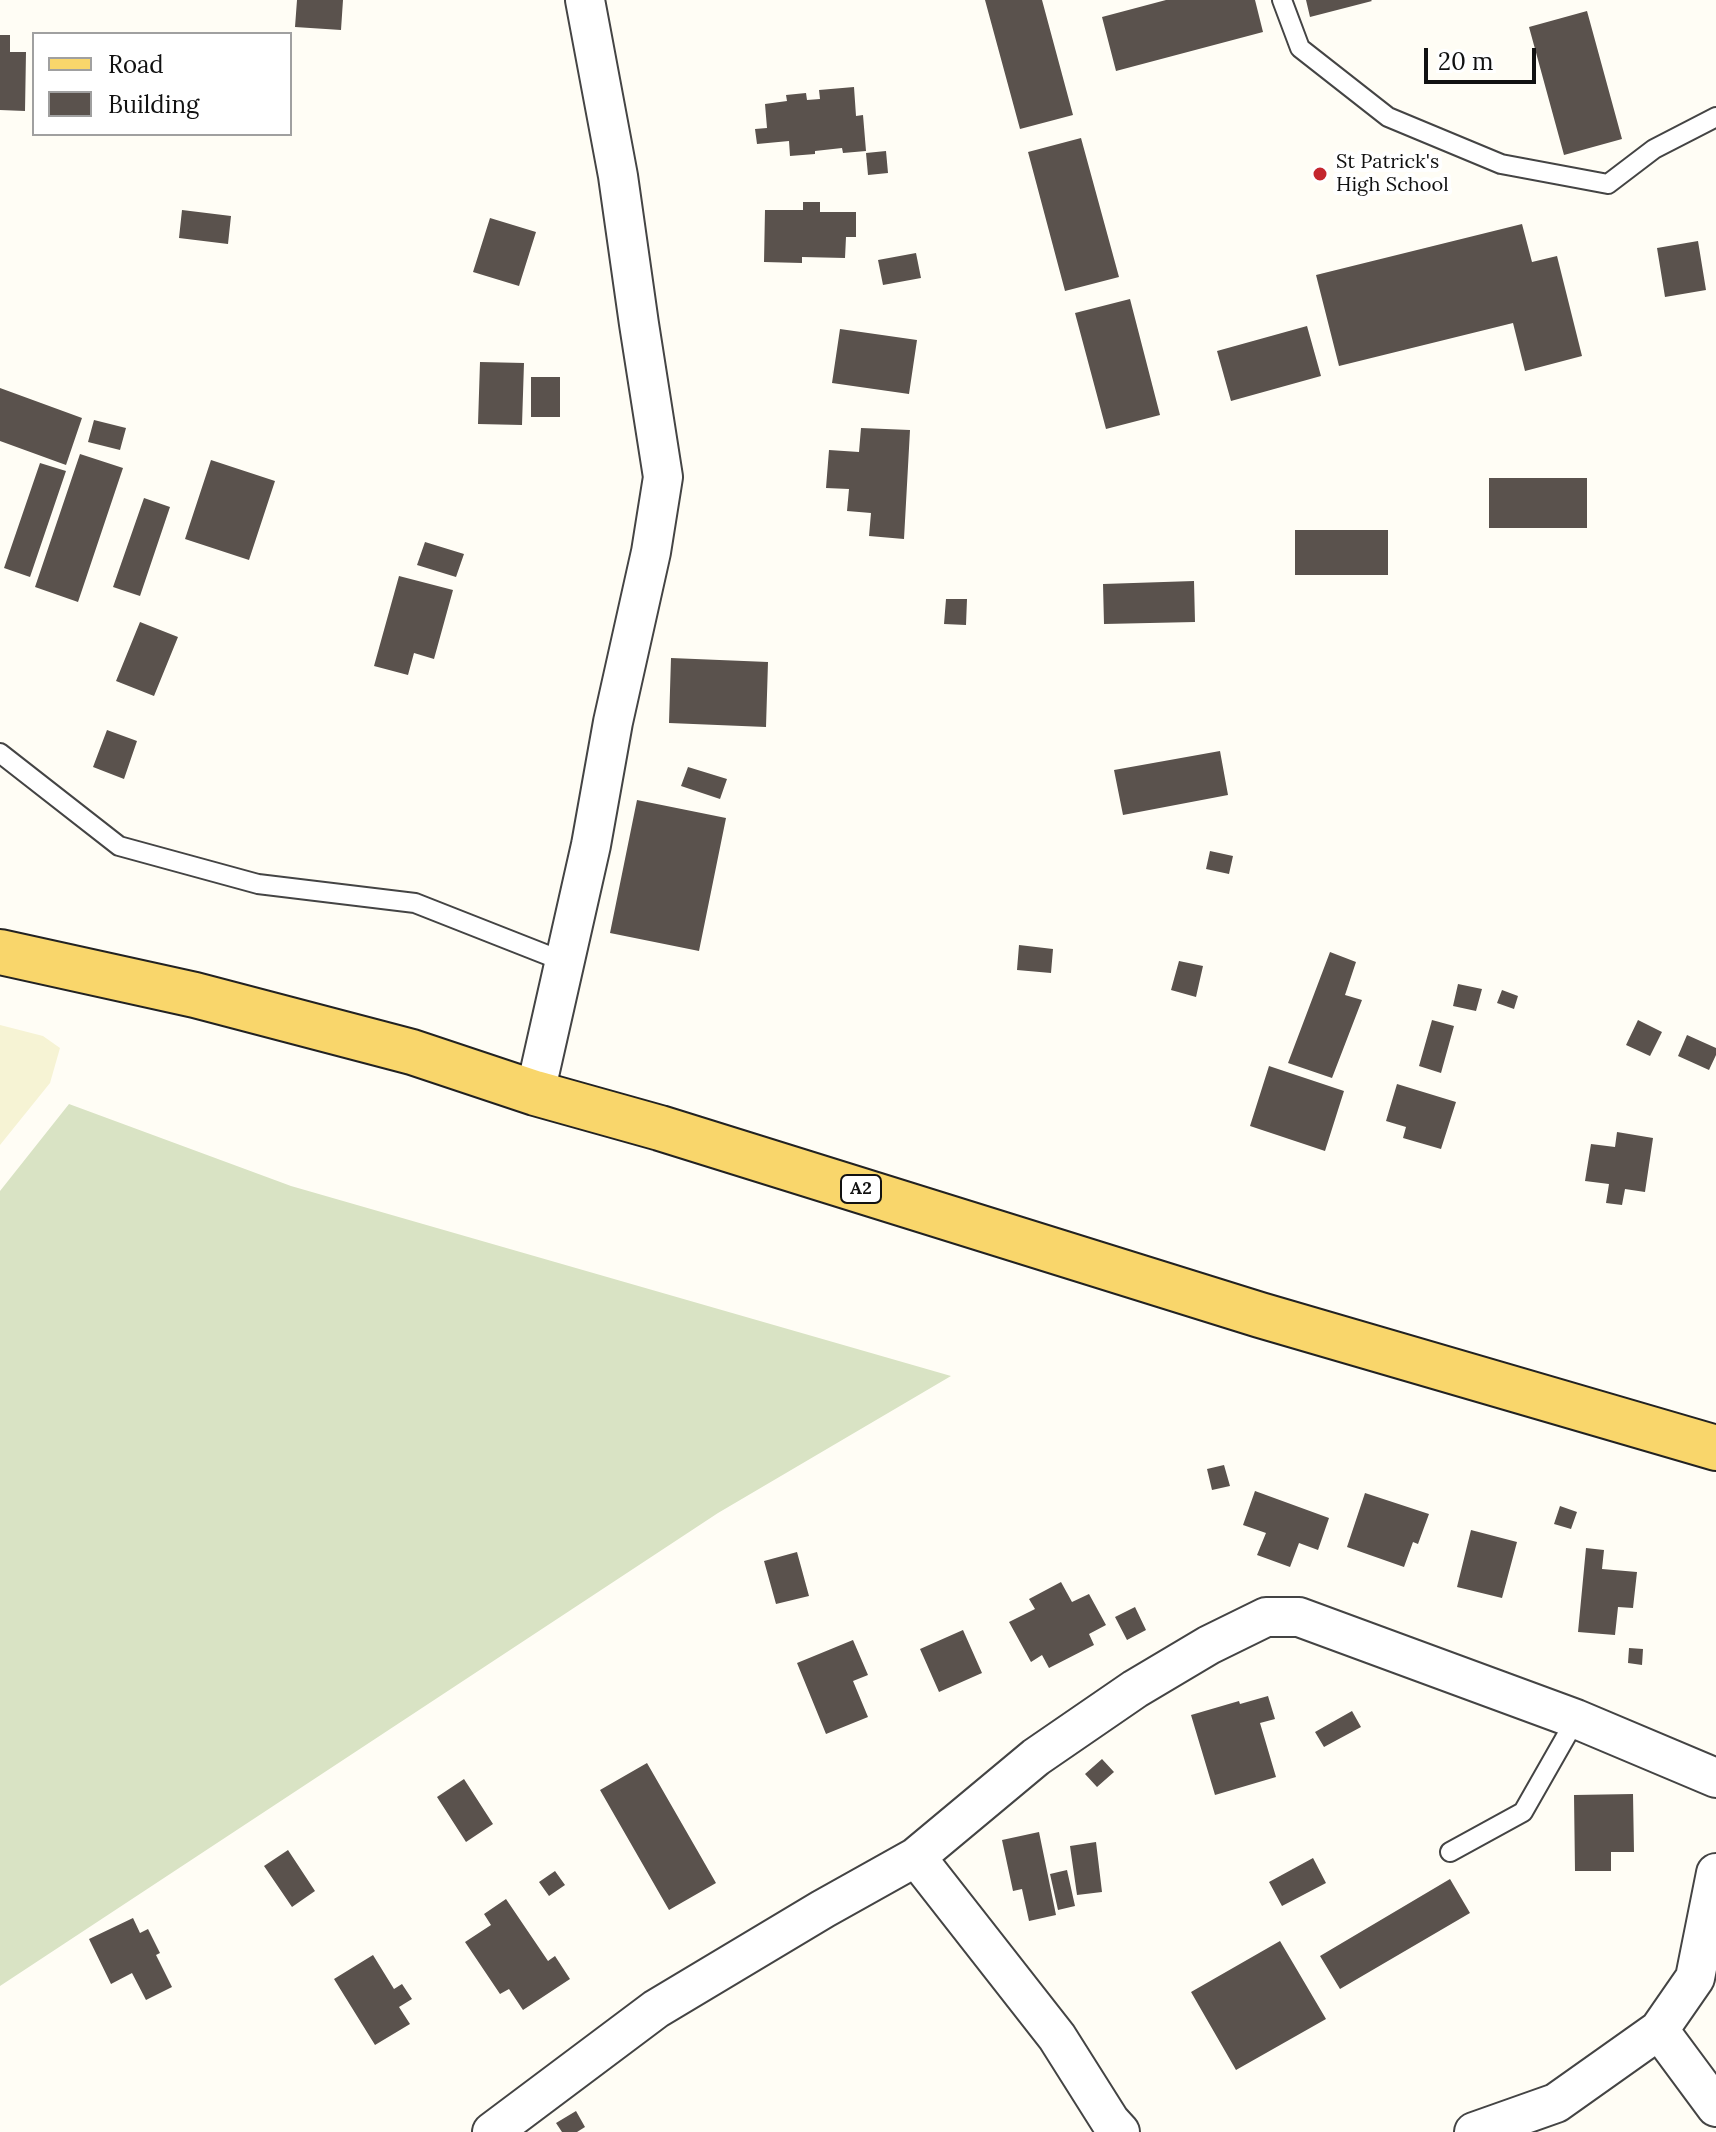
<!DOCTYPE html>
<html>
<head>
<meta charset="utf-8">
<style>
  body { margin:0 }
  #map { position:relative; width:1716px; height:2132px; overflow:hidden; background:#fffdf5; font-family:Lora,serif }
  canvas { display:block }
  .legend { position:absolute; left:32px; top:32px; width:260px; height:104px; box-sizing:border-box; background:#fff; border:2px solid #a0a0a0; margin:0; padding:10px 14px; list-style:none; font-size:24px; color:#111 }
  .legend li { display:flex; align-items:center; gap:16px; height:40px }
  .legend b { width:40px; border:2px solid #a0a0a0 }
  .scale { position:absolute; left:1424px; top:48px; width:112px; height:36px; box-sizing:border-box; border:4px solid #111; border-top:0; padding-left:10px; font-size:24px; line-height:28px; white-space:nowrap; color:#111; -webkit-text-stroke:6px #fff; paint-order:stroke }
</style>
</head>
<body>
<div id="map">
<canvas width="1716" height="2132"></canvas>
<ul class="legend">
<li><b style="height:10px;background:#f9d66b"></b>Road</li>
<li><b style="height:22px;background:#5a524d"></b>Building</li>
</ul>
<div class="scale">20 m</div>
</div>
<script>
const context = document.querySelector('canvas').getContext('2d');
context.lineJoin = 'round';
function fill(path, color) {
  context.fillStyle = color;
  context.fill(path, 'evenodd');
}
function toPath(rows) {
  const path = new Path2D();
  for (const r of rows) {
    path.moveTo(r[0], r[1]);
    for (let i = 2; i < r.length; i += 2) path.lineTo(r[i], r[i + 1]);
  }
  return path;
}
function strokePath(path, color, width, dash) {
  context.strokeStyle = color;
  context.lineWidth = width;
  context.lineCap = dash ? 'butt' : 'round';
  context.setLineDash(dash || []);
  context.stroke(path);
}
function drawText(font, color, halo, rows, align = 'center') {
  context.font = font + ' Lora,serif';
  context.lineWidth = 8;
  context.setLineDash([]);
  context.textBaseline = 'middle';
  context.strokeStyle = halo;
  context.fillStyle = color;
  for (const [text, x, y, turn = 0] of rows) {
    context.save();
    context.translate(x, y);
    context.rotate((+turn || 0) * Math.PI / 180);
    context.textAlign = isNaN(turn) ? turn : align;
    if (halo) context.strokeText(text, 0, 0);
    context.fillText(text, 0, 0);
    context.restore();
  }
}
fill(toPath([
  [0,1025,43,1036,60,1048,50,1083,0,1145]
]), '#f6f3d4');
fill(toPath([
  [69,1104,291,1186,951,1376,718,1513,0,1986,0,1191]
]), '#d9e3c4');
fill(toPath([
  [297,0,343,0,341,30,295,27],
  [985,0,1042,0,1073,115,1020,129],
  [1166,0,1255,0,1263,32,1116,71,1102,17],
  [1306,0,1371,0,1372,1,1310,17],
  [1587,11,1622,139,1564,155,1529,27],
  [0,35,10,35,10,52,26,52,25,111,0,110],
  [854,87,856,116,863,115,866,151,843,153,842,148,815,151,815,154,790,156,789,141,757,144,755,129,767,128,765,104,787,101,786,95,806,93,807,100,820,99,819,90],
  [1081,138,1119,277,1065,291,1028,152],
  [886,151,888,173,868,175,866,153],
  [803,202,820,202,820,212,856,212,856,237,846,237,845,258,802,257,802,263,764,262,765,210,803,210],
  [182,210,231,216,228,244,179,238],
  [490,218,536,232,519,286,473,272],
  [1522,224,1532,262,1557,256,1582,356,1525,371,1513,323,1339,366,1316,275],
  [1698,241,1706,290,1665,297,1657,248],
  [916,253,921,278,883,285,878,260],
  [1130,299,1160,415,1106,429,1075,313],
  [1307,326,1321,376,1231,401,1217,351],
  [840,329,917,340,909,394,832,383],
  [480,362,524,363,522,425,478,424],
  [531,377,560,377,560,417,531,417],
  [0,388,82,418,66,465,0,441],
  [94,420,126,428,120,450,88,442],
  [861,428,910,430,904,539,869,536,871,513,847,511,849,489,826,488,829,450,859,452],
  [80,454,123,468,78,602,35,587],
  [211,460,275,481,249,560,185,539],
  [40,463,66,471,30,577,4,568],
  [1489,478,1587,478,1587,528,1489,528],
  [144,498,170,507,140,596,113,587],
  [1295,530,1388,530,1388,575,1295,575],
  [425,542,464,554,456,577,417,565],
  [399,576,453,590,434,659,414,653,408,675,374,666],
  [1194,581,1195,622,1104,624,1103,584],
  [946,599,967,599,966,625,944,624],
  [140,622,178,637,154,696,116,681],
  [671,658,768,662,766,727,669,723],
  [107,730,137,741,124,779,93,767],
  [1220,751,1228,795,1123,815,1114,770],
  [688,767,727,779,720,799,681,786],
  [637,800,726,818,699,951,610,933],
  [1210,851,1233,856,1229,874,1206,869],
  [1019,945,1053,949,1051,973,1017,970],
  [1330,952,1356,962,1345,995,1362,1000,1332,1078,1288,1063],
  [1179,961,1203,966,1196,997,1171,990],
  [1458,984,1482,989,1476,1011,1453,1006],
  [1502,990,1518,996,1514,1009,1497,1003],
  [1432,1020,1454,1026,1441,1073,1419,1066],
  [1638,1020,1662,1032,1650,1056,1626,1045],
  [1687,1035,1716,1048,1716,1055,1709,1070,1678,1056],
  [1269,1066,1344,1091,1325,1151,1250,1126],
  [1397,1084,1456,1102,1441,1149,1403,1138,1406,1127,1386,1121],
  [1617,1132,1653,1138,1645,1192,1625,1189,1622,1205,1606,1203,1609,1184,1585,1181,1591,1144,1615,1147],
  [1224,1465,1230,1486,1212,1490,1207,1469],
  [1255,1491,1329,1518,1318,1550,1299,1543,1290,1567,1257,1555,1266,1533,1243,1525],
  [1365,1493,1429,1514,1418,1544,1413,1542,1404,1567,1347,1547],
  [1560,1506,1577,1512,1571,1529,1554,1524],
  [1471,1530,1517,1542,1502,1598,1457,1587],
  [1586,1548,1604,1550,1602,1569,1637,1572,1633,1608,1618,1607,1615,1635,1578,1632],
  [797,1552,809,1596,776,1604,764,1561],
  [1061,1582,1072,1602,1089,1594,1106,1625,1089,1634,1094,1645,1049,1668,1042,1655,1031,1662,1009,1622,1035,1609,1029,1599],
  [1135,1607,1146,1630,1127,1640,1115,1617],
  [963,1630,982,1673,939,1692,920,1649],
  [853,1640,868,1675,853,1681,868,1717,826,1734,797,1663],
  [1629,1648,1643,1649,1642,1665,1628,1663],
  [1268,1696,1275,1719,1260,1723,1276,1777,1215,1795,1191,1715,1239,1701,1240,1704],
  [1352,1711,1361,1727,1324,1747,1315,1732],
  [1102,1759,1114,1772,1097,1787,1085,1774],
  [647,1763,716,1883,669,1910,600,1790],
  [464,1779,493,1824,466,1842,437,1797],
  [1633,1794,1634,1852,1611,1852,1611,1871,1575,1871,1574,1795],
  [1039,1832,1056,1915,1029,1921,1022,1889,1013,1891,1002,1840],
  [1096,1842,1102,1892,1077,1895,1070,1846],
  [288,1850,315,1891,292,1907,264,1866],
  [1313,1858,1326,1883,1282,1906,1269,1882],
  [1067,1870,1075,1906,1058,1910,1050,1874],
  [555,1871,565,1885,549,1896,539,1882],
  [1450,1879,1470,1913,1340,1989,1320,1956],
  [506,1899,548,1961,555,1956,570,1979,523,2010,509,1989,500,1994,465,1942,491,1925,484,1914],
  [133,1918,140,1933,148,1929,160,1953,156,1955,172,1987,146,2000,132,1973,111,1984,89,1939],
  [1280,1941,1326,2019,1236,2070,1191,1992],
  [373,1955,394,1989,402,1984,412,1999,399,2007,410,2024,375,2045,334,1979],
  [576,2111,585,2127,577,2132,562,2132,556,2123]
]), '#5a524d');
const lane = toPath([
  [1282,0,1300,48,1388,117,1501,164,1608,184,1654,149,1716,117],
  [0,753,119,846,258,884,415,903,565,962],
  [1450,1852,1523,1812,1576,1719]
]);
const street = toPath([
  [535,1093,591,845,613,722,651,552,663,477,639,324,618,176,585,0],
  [916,1857,1057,2037,1110,2121,1120,2132],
  [1659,2030,1716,2107],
  [492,2132,656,2009,823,1909,916,1857,1036,1757,1135,1689,1209,1645,1266,1617,1299,1617,1576,1719,1716,1778],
  [1474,2132,1556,2103,1659,2030,1695,1978,1716,1873]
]);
const primary = toPath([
  [0,952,195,995,412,1052,535,1093,660,1128,1260,1315,1716,1448]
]);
strokePath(lane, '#444', 22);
strokePath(street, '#444', 42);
strokePath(primary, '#222', 48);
strokePath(lane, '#fff', 18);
strokePath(street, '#fff', 38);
strokePath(primary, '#f9d66b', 44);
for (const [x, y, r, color] of [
  [1320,174,8,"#c4262e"]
]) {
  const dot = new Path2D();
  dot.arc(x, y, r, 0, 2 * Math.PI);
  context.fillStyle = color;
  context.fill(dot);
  strokePath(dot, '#fff', 3);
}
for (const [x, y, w] of [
  [861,1189,40]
]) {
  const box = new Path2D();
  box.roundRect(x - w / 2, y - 14, w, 28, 6);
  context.fillStyle = '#fff';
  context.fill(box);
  strokePath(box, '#111', 2);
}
drawText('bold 18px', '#111', null, [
  ["A2",861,1189]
]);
drawText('20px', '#111', '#fff', [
  ["St Patrick's",1336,162],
  ["High School",1336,185]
], 'left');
</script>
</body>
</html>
